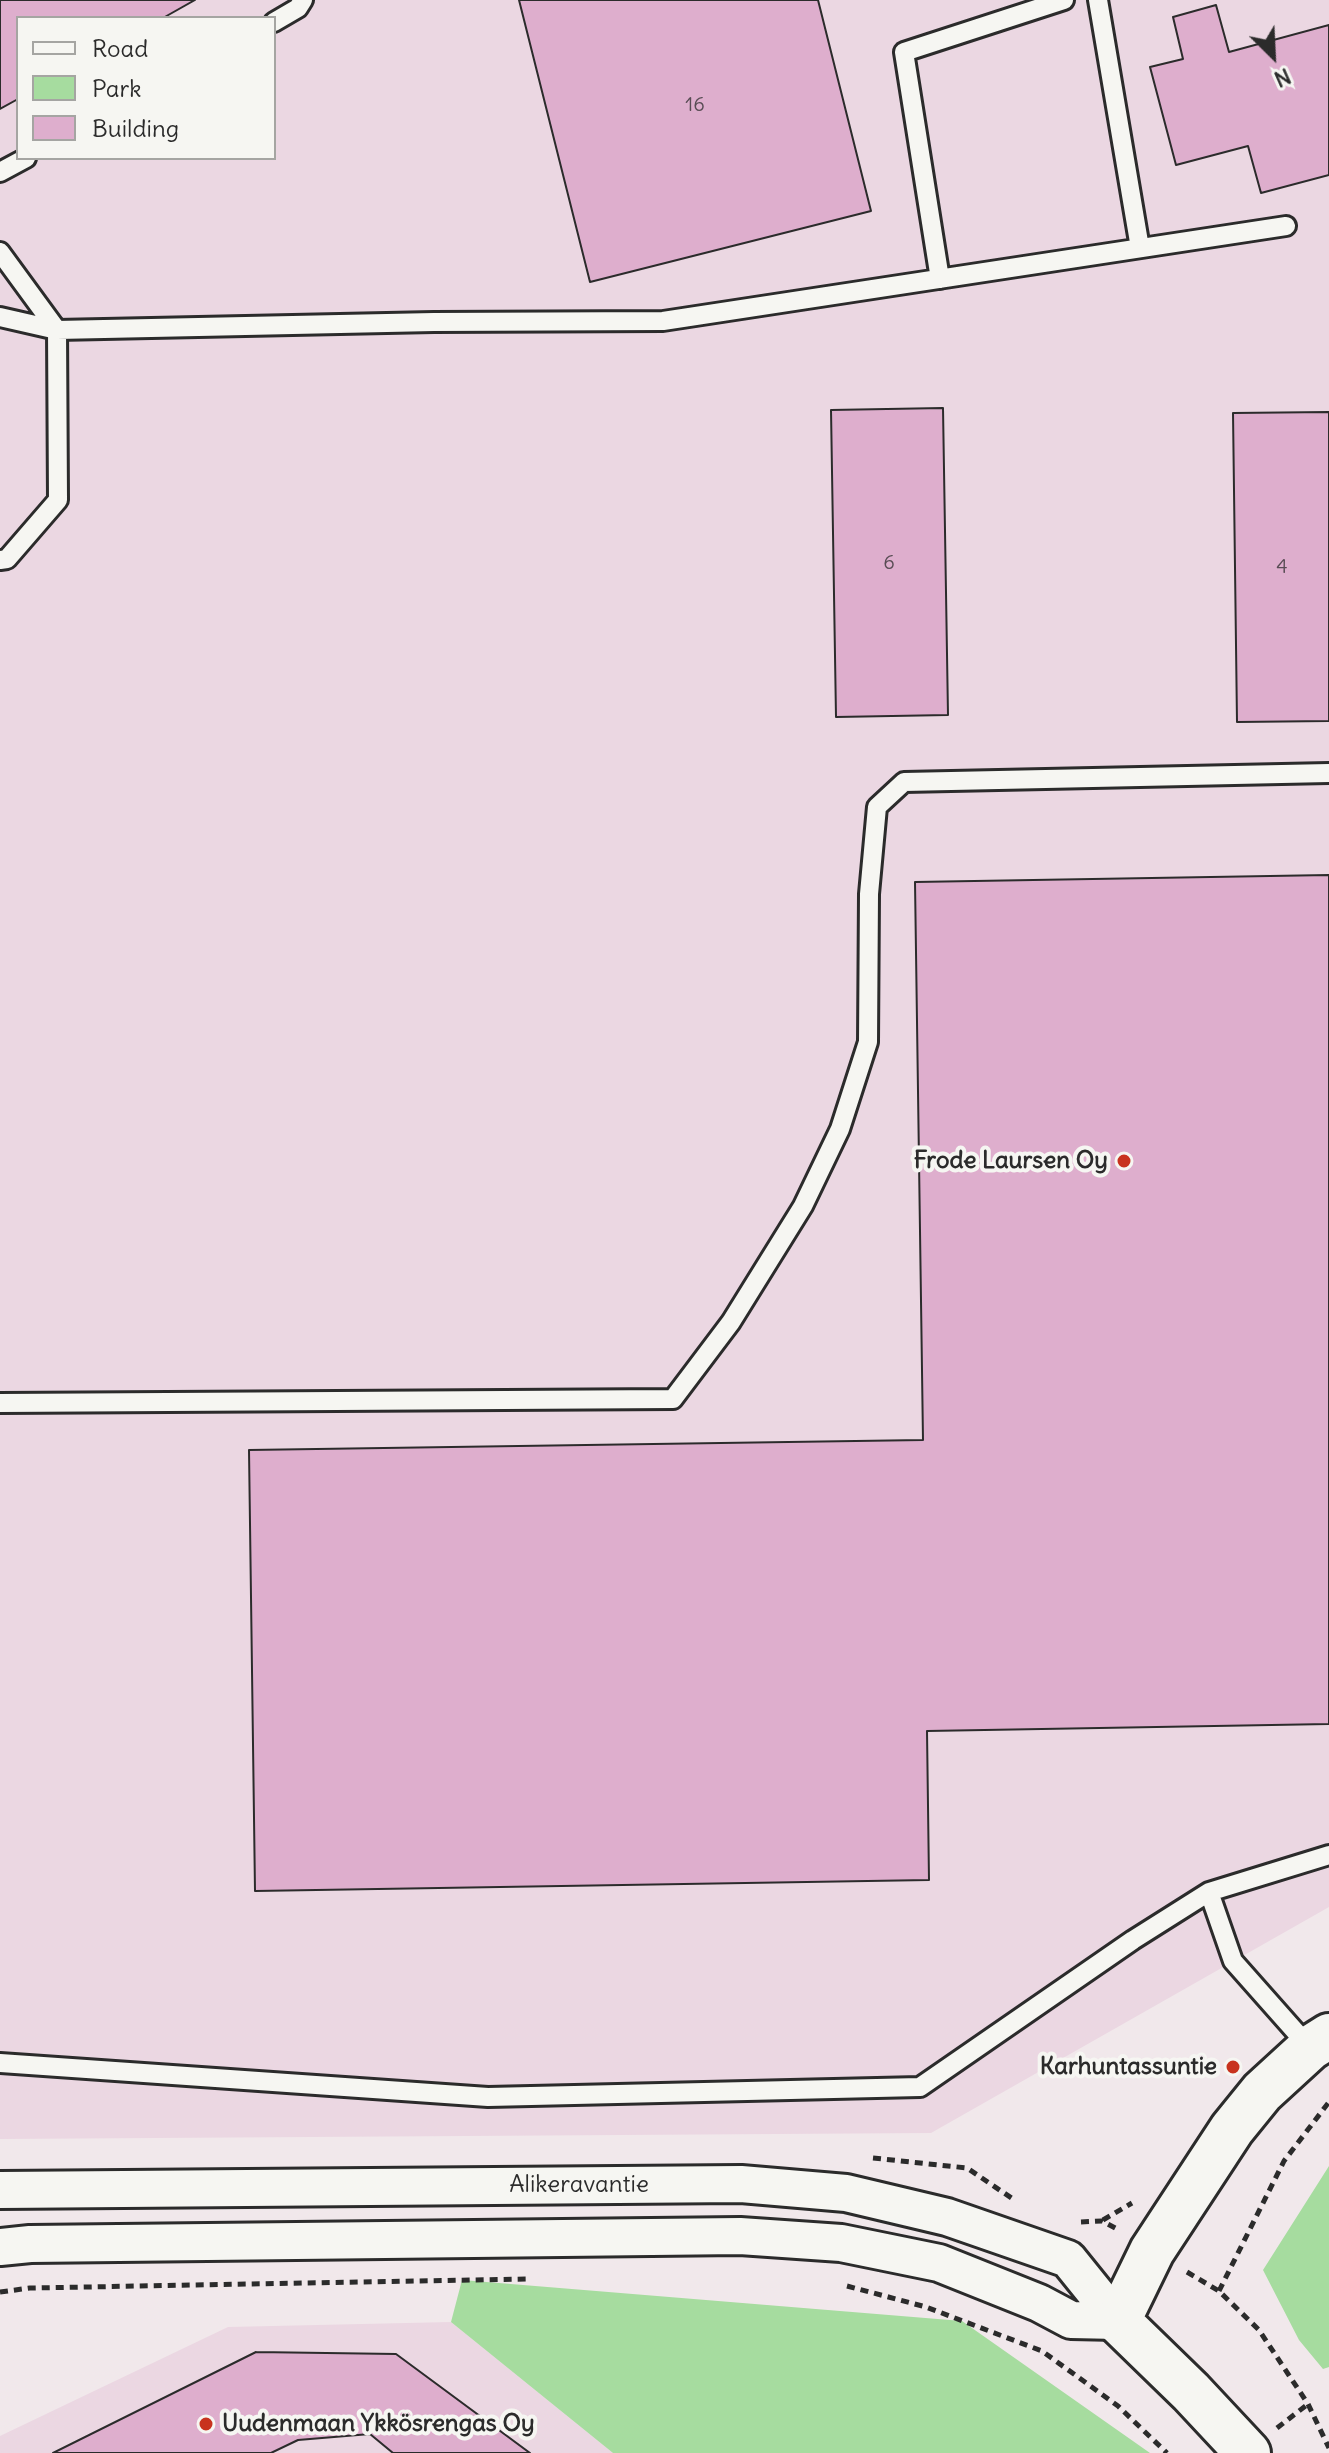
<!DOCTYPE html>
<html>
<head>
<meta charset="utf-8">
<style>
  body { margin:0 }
  #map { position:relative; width:1329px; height:2453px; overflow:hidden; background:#f1e8eb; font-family:Delius,sans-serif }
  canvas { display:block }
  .legend { position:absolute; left:16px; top:16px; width:260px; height:144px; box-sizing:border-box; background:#f6f6f2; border:2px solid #a5a5a2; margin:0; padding:10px 14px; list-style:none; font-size:24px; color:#2b2b2b }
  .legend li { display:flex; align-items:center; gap:16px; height:40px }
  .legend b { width:40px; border:2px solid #a5a5a2 }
  .north { position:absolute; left:1233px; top:16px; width:80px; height:80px; -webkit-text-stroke:6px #f6f6f2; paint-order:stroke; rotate:156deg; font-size:22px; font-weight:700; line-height:32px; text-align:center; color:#2b2b2b }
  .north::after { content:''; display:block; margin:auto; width:28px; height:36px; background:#2b2b2b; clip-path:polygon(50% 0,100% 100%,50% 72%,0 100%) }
</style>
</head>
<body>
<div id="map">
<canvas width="1329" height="2453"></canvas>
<ul class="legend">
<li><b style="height:10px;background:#f6f6f2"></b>Road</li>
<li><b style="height:22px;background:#a6dc9f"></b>Park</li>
<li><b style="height:22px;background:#deaecd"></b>Building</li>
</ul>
<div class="north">N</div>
</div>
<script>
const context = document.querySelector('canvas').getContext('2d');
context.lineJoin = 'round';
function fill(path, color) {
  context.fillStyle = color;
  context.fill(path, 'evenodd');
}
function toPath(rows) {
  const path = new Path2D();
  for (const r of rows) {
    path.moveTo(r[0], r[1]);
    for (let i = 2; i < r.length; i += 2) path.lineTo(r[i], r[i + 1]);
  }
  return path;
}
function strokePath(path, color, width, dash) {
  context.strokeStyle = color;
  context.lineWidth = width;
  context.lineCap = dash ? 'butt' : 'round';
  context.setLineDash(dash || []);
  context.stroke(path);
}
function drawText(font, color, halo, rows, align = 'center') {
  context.font = font + ' Delius,sans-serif';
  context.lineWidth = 8;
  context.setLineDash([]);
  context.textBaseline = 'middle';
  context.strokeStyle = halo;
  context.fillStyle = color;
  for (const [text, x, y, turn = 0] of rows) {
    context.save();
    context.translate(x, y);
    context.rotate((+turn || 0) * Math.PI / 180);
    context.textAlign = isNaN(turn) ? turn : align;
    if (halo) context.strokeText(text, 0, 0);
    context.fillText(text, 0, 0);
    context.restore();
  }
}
fill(toPath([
  [0,0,1329,0,1329,1907,931,2133,0,2139],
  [18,18,274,18,274,158,18,158],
  [451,2322,613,2453,0,2453,0,2436,228,2327]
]), '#ebd7e2');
fill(toPath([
  [1329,2166,1329,2367,1323,2369,1299,2340,1263,2270],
  [462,2280,962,2321,1150,2453,613,2453,451,2322]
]), '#a6dc9f');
const building = toPath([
  [0,0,195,0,163,18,18,18,18,99,0,109,0,0],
  [519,0,818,0,871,211,590,282,519,0],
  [1216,5,1229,52,1329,25,1329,175,1261,193,1248,146,1176,165,1150,67,1183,59,1173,17,1216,5],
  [943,408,948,715,836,717,831,410,943,408],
  [1329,412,1329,721,1237,722,1233,413,1329,412],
  [1329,875,1329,1724,927,1731,929,1880,255,1891,249,1450,923,1440,915,882,1329,875],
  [256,2352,396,2354,530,2453,393,2453,370,2434,298,2440,271,2453,53,2453,256,2352]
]);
fill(building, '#deaecd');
strokePath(building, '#2b2b2b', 2);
const lane = toPath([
  [1098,0,1140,248],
  [274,22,298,8,303,0],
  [0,172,26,158],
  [0,252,57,330,58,500,7,559,0,560],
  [940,279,904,52,1064,0],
  [0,317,57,330,434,322,663,321,1286,226],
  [0,1403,673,1399,731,1322,803,1206,840,1129,868,1042,869,894,877,807,904,782,1329,773],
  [1209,1892,1233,1961,1310,2048],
  [0,2063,488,2097,920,2087,1133,1940,1209,1892,1329,1855]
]);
const street = toPath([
  [0,2190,741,2184,846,2193,947,2217,1068,2259,1118,2321],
  [0,2247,30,2244,740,2236,841,2243,939,2263,1039,2303,1071,2320,1118,2321]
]);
const secondary = toPath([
  [1248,2453,1191,2392,1118,2321,1152,2251,1232,2129,1262,2092,1310,2048,1329,2036]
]);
strokePath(lane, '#2b2b2b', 24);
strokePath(street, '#2b2b2b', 42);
strokePath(secondary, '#2b2b2b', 50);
strokePath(toPath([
  [873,2158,967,2168,1013,2199],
  [1103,2220,1132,2203],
  [1081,2222,1102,2221,1117,2229],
  [1187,2272,1219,2291,1259,2330,1308,2404,1329,2448],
  [847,2286,926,2307,1042,2351,1118,2406,1167,2453],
  [1219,2291,1284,2161,1329,2102],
  [0,2292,30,2288,526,2279],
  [1277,2428,1308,2404]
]), '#2b2b2b', 5, [8, 6]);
strokePath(lane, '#f6f6f2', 18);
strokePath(street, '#f6f6f2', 36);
strokePath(secondary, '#f6f6f2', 44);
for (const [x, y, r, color] of [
  [1124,1161,8,"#c8321e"],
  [1233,2067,8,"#c8321e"],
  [206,2424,8,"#c8321e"]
]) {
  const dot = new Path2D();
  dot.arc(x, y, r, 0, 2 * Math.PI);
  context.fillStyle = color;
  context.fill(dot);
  strokePath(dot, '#f6f6f2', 3);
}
drawText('20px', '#584c54', null, [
  ["16",695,105],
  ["6",889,563],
  ["4",1282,567]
]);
drawText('bold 24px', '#2b2b2b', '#f6f6f2', [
  ["Frode Laursen Oy",1108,1161],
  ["Karhuntassuntie",1217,2067],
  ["Uudenmaan Ykkösrengas Oy",222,2424,"left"]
], 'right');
drawText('24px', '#2b2b2b', '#f6f6f2', [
  ["Alikeravantie",579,2185]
]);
</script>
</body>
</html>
